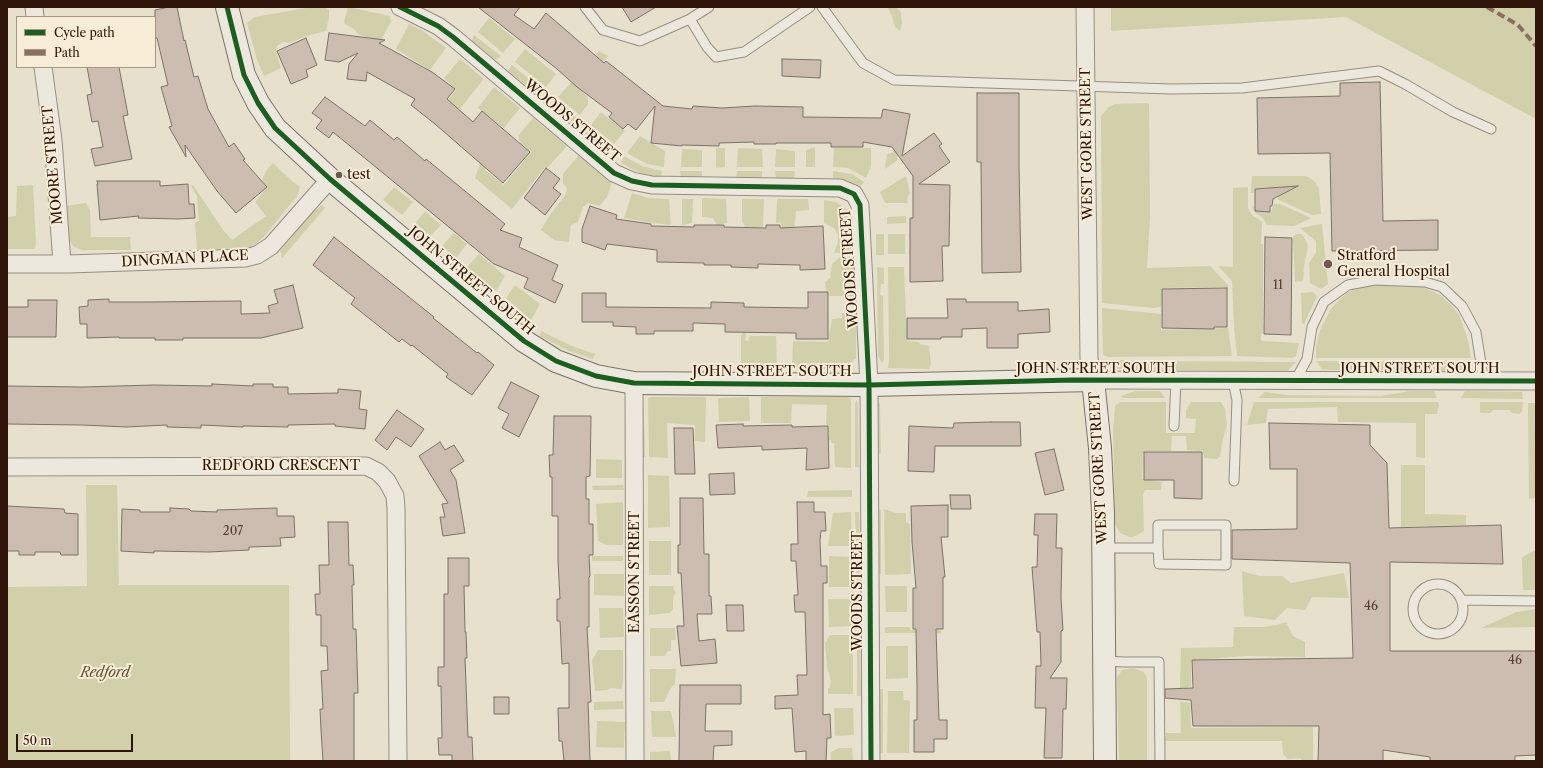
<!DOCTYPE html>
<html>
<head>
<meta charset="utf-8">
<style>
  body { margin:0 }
  #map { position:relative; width:1543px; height:768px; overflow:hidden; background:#e7e0cd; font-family:"Libre Caslon Text",serif }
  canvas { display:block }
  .frame { position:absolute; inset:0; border:8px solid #2f140a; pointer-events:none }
  .legend { position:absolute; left:16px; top:16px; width:140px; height:52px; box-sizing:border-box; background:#f7edd7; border:1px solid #a79685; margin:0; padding:5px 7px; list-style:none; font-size:12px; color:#2f140a }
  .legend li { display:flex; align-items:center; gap:8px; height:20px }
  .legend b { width:20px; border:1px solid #a79685 }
  .scale { position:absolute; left:16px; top:734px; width:117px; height:18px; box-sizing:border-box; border:2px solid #2f140a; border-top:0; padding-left:5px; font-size:12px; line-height:14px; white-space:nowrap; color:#2f140a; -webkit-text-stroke:3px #f7edd7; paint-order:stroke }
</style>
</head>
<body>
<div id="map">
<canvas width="1543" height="768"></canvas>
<div class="frame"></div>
<ul class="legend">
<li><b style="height:5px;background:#1b5e20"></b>Cycle path</li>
<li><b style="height:5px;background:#8d6e63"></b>Path</li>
</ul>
<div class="scale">50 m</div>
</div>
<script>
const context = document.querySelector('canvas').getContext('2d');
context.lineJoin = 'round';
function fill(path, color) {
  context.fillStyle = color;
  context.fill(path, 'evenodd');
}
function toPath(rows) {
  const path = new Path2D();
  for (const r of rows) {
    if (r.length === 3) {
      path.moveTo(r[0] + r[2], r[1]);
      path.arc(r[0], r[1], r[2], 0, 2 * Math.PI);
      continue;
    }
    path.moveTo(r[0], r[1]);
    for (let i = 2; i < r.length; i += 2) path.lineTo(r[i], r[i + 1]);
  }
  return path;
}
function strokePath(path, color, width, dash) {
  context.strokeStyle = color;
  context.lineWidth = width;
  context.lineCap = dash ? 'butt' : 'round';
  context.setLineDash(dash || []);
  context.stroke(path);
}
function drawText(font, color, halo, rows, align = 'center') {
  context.font = font + ' "Libre Caslon Text",serif';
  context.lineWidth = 4;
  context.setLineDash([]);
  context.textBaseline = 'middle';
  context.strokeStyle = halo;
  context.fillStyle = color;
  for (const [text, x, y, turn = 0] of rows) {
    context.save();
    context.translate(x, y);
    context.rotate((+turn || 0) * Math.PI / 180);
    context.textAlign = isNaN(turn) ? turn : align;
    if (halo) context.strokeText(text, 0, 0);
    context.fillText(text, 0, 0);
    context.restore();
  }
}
fill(toPath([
  [312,7,325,7,329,10,329,17,326,31,306,36,289,43,283,42,277,46,276,52,281,68,264,76,257,60,247,23,255,17],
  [348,7,390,16,391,22,380,42,358,34,354,29,345,24,344,21],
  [883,7,897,7,901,13,902,24,900,31,895,27,892,16,888,8],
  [1111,7,1536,7,1536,119,1346,17,1111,31],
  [489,18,515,39,503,53,478,32],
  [409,24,423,31,446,48,430,70,396,49],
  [474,35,501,56,495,60,472,41],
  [525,49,556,74,546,87,515,62],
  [599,51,608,56,580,89,588,98,588,104,580,115,558,97],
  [460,59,484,79,459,110,439,127,431,122,456,90,444,78],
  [512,65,544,91,538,95,508,71],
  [494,87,520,108,504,128,478,108],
  [555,100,577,118,572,123,552,106],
  [1147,103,1149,104,1150,218,1147,268,1210,266,1228,285,1228,287,1162,288,1161,307,1154,308,1102,303,1101,116,1109,107,1115,104],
  [601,112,625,131,614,144,591,125],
  [533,118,567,146,548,167,545,167,512,209,475,178,481,161,488,165,485,170,504,185,531,152,521,143,518,136],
  [589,128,612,146,607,151,585,134],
  [640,136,665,151,664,167,647,164,627,153],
  [900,146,906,151,897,157,898,160,885,169,887,154,892,153,894,148],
  [815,147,815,167,806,167,806,150],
  [716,148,725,148,725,167,716,168],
  [738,148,762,149,763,167,737,167],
  [834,148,871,148,871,166,866,178,848,168,833,167],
  [682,149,702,150,702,167,681,167],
  [776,149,795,151,795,167,775,167],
  [579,155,612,182,607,197,600,206,588,203,583,207,578,222,571,225,569,242,554,240,541,230,549,216,566,194,567,188,563,183,563,174],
  [624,156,642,166,662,171,661,178,641,173,632,169,621,163],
  [273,163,292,181,300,187,297,196,263,238,249,249,197,250,195,223,199,220,197,196,191,186,193,185,223,230,232,240,266,216,255,202,267,187,262,180,266,171],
  [680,171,702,171,702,178,681,178],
  [737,171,762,171,762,178,736,178],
  [775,171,795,171,794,178,776,178],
  [833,171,852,174,864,182,860,187,845,180,833,178],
  [906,176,910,193,907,198,908,203,885,203,880,192],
  [1252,176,1305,176,1310,178,1315,182,1319,189,1321,214,1312,215,1277,199,1281,193,1277,188,1255,188,1253,193,1251,193],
  [33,185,36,244,35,249,7,249,7,217,16,216,17,186],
  [394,187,413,202,402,215,383,200],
  [1248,187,1248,208,1252,215,1262,222,1261,244,1263,244,1263,333,1261,334,1261,341,1299,343,1296,356,1292,358,1237,356,1234,327,1232,281,1218,266,1233,267,1233,188],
  [632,193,648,198,669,199,671,225,652,223,624,218],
  [702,198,726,199,727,223,717,225,713,218,702,217],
  [682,199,693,199,692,223,682,225],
  [742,199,764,199,763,227,745,227,742,221],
  [777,199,808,199,809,210,796,211,794,231,783,232,781,222,776,223],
  [824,200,836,202,849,211,854,222,856,257,849,253,834,253,838,242,838,235,834,228,824,223],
  [86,203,90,210,91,237,130,237,131,250,82,250,74,247,69,240,68,235,66,206],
  [1274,204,1280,204,1311,218,1294,226,1267,225,1263,218,1254,212,1252,206,1254,206,1255,211,1271,212],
  [322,205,325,208,282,258,280,251,312,213],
  [425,211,441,225,429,238,414,225],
  [906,216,906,223,887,224,887,217],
  [1322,224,1328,284,1321,289,1310,283,1309,263,1316,252,1316,241,1300,228],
  [454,233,467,244,456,258,442,246],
  [876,234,884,234,884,255,876,255],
  [888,234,905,234,905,254,888,254],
  [1296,234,1301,234,1304,237,1308,246,1304,266,1303,281,1295,282,1293,237],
  [479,254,505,276,496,291,467,267],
  [840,257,850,257,855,262,855,296,829,296,830,292,826,291,825,282,830,278,832,264],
  [877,267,884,268,884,284,881,284,880,295,883,296,884,359,882,363,878,356],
  [888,267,904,267,907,341,919,342,920,344,929,346,931,364,929,369,888,368,889,359],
  [515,285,540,304,531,320,506,298],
  [1377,285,1422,286,1440,295,1452,306,1459,315,1468,340,1471,358,1316,358,1316,346,1320,330,1330,310,1341,298,1353,289,1362,286],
  [1313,292,1317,296,1304,324,1302,323,1301,293],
  [1102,308,1161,314,1161,330,1228,328,1232,356,1108,357,1103,355],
  [842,313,856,314,856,358,847,366,841,369,792,368,793,341,828,342,832,319,842,318],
  [541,331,572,346,595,354,593,359,569,351,540,336],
  [744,332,746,332,745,340,748,341,750,336,776,336,777,368,742,369,741,367,741,335],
  [1117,360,1150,361,1296,362,1287,371,1129,370,1120,369,1113,367,1108,363,1109,361],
  [1317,361,1472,362,1468,371,1322,370],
  [1135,391,1160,391,1165,398,1123,398,1121,396],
  [1410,391,1434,391,1437,398,1258,398,1265,392,1287,395,1381,396],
  [1465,391,1522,392,1523,399,1461,398],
  [650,397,706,397,705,442,695,441,695,425,667,423,668,458,649,457,648,398],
  [749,397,750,421,719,422,718,398],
  [761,397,848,397,851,399,851,468,835,467,834,443,831,443,831,440,829,440,829,426,826,424,827,405,792,404,791,423,761,423],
  [643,398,644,419,645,457,641,457,641,403],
  [857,400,858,406,859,468,855,467,855,403],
  [878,402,880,404,881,454,877,452,877,405],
  [1120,402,1166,402,1166,433,1195,433,1196,419,1186,418,1186,410,1191,402,1221,402,1225,409,1227,424,1223,439,1220,456,1217,459,1204,458,1203,451,1187,450,1186,436,1172,436,1171,451,1143,451,1142,479,1162,482,1161,490,1145,490,1143,494,1144,531,1136,536,1130,537,1120,533,1115,524,1113,430,1115,406],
  [1254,402,1438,402,1439,405,1437,414,1425,414,1425,458,1416,457,1416,423,1338,422,1337,407,1268,409,1266,423,1247,425],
  [1480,402,1523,402,1522,411,1520,414,1512,413,1509,410,1493,410,1490,413,1482,413,1480,412],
  [1528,403,1536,403,1536,498,1529,499],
  [596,459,622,460,622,478,596,478],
  [1401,465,1425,465,1425,514,1466,515,1466,525,1401,527],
  [648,475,669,476,670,527,648,528],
  [86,485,117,485,119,585,289,585,290,761,7,761,7,587,87,586],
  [623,485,624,490,593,490,592,486],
  [852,490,852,497,807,497,808,491],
  [623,502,623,545,607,545,598,541,596,504],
  [878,509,881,510,881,574,878,574],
  [884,509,896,513,906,513,906,522,910,524,911,574,885,575],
  [851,512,852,546,828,546,833,513],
  [855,512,859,512,860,546,856,546],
  [649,541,671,541,671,575,649,575],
  [1536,550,1536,590,1523,590,1522,558,1524,556],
  [592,556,623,556,623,561,592,561],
  [829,556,851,557,852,587,829,587],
  [856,556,859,556,860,588,857,588],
  [1242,571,1259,576,1282,576,1291,583,1344,573,1349,598,1312,597,1305,610,1287,608,1275,620,1244,616],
  [594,574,624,574,624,596,594,595],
  [649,586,674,586,673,589,676,592,673,598,673,609,669,613,649,615],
  [885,586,907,586,907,612,886,612],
  [828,599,852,599,853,626,829,627],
  [599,608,623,608,624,637,600,638],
  [1536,609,1536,627,1481,628,1516,612],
  [1286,622,1293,636,1305,642,1305,657,1247,656,1191,660,1191,687,1180,688,1181,648,1233,647,1234,627,1263,627,1277,625],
  [885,627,909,627,911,630,941,630,941,634,935,633,885,633],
  [650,628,675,628,676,640,671,640,671,651,668,651,665,656,650,656],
  [830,635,853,635,853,694,828,694,828,688,830,688,831,681,827,667,825,643],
  [857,635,860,636,861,696,857,696],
  [886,646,908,646,908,678,886,679],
  [598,650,623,650,623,679,622,689,611,688,607,690,595,691,592,660],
  [1133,668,1144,672,1147,678,1147,761,1119,761,1117,678,1122,670],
  [650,669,676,669,675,684,671,688,664,702,650,702],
  [879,689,883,689,883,753,879,753],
  [888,691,903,691,904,700,910,701,909,753,887,753],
  [623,701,624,709,594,710,594,702],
  [1180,701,1190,703,1191,728,1313,727,1313,761,1302,761,1301,758,1288,759,1283,754,1282,741,1165,741,1166,733,1181,733],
  [834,708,853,708,854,735,835,736],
  [651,711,671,711,676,737,652,737],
  [597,721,625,722,624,748,596,747],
  [839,748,852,748,853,761,831,761,831,752],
  [670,751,671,761,650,761,650,752]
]), '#d2d0ab');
const building = toPath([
  [169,7,177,7,184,41,185,40,194,77,198,76,208,109,229,147,234,143,245,159,243,160,267,187,236,213,217,191,185,145,186,157,169,127,172,126,161,87,168,85,157,38,155,38,155,10,169,7],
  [478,7,520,7,514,15,534,29,546,13,604,63,606,61,663,106,692,109,693,106,722,108,755,106,803,107,803,117,881,118,883,109,910,114,902,156,934,133,942,144,939,146,950,162,919,184,950,185,949,246,942,246,943,281,910,282,910,218,913,218,913,176,892,147,863,142,863,147,831,147,831,143,776,143,776,144,754,144,754,142,719,143,719,146,682,145,682,146,651,143,655,106,636,130,628,124,623,129,609,117,612,113,577,87,557,69,478,7],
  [622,7,656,7,631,22,622,7],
  [329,33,385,40,379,43,432,72,455,89,447,99,473,122,482,111,530,152,503,183,435,124,411,105,415,99,367,72,366,81,347,79,349,64,358,53,339,62,325,60,329,33],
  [306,38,317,65,306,70,308,77,291,84,277,51,306,38],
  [782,59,821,60,820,78,782,76,782,59],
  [87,67,119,67,128,115,123,116,132,159,95,166,91,149,103,147,98,121,92,122,87,95,92,94,87,67],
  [1380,82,1383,221,1438,220,1438,250,1332,251,1330,153,1258,154,1257,98,1340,96,1340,83,1380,82],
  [977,93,1019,93,1019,166,1021,272,982,273,981,162,977,162,977,93],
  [325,97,365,126,370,120,394,140,397,137,425,161,426,159,505,224,500,230,522,238,519,247,558,265,552,280,563,285,555,303,524,288,528,278,494,264,333,132,329,138,316,128,322,120,312,113,325,97],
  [546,168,560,179,553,188,561,194,545,215,524,198,546,168],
  [97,181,160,181,160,186,188,184,189,204,194,204,195,218,178,219,138,218,139,216,100,220,97,184,98,184,97,181],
  [1298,186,1273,199,1272,206,1270,206,1270,212,1255,211,1255,189,1298,186],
  [590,206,617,215,616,219,651,224,651,226,694,227,694,225,724,225,724,227,766,228,766,225,780,225,780,228,823,226,825,269,800,270,800,265,758,264,758,268,731,267,731,265,704,265,704,263,657,262,657,250,607,244,605,250,582,242,582,229,590,206],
  [334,237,434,317,433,318,477,353,478,352,494,365,472,395,446,377,448,374,412,345,411,346,402,339,399,342,351,304,355,298,313,265,334,237],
  [1265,237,1292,238,1291,335,1264,334,1265,237],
  [293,285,303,328,261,338,183,338,183,340,155,340,155,338,119,338,119,337,87,338,87,324,80,324,79,307,88,306,88,300,109,299,109,302,147,302,241,301,241,314,270,313,268,306,278,303,274,290,293,285],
  [1227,288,1227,327,1214,327,1214,329,1162,328,1162,289,1227,288],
  [808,292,828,292,828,339,796,339,796,333,725,332,725,324,693,323,693,331,654,331,654,334,636,334,636,327,613,326,613,322,582,322,582,293,606,293,606,307,711,308,711,302,744,303,744,307,808,308,808,292],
  [947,299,966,299,966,302,1018,302,1018,311,1049,309,1050,332,1018,334,1018,348,987,348,987,328,962,329,962,337,941,337,941,339,907,339,907,318,948,318,947,299],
  [28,300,57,300,56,337,7,337,7,307,28,307,28,300],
  [511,382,539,396,519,437,502,428,509,414,498,408,511,382],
  [212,384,253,386,253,384,273,384,273,387,288,387,288,394,338,393,338,389,361,391,359,409,367,410,365,429,335,426,335,424,288,425,288,427,243,426,243,427,201,425,201,428,167,427,167,425,126,427,82,425,7,424,7,386,82,387,154,385,212,386,212,384],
  [397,410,424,429,411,447,396,437,387,450,375,440,397,410],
  [554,416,591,416,590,476,586,477,586,499,589,499,589,524,593,524,593,555,589,555,590,576,589,577,589,627,587,627,591,702,588,702,590,761,564,761,562,741,559,741,558,708,569,708,569,663,562,664,560,621,557,621,557,599,560,599,558,560,558,516,552,516,552,477,550,477,549,455,553,455,554,416],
  [991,422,1020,422,1021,446,935,446,934,472,908,471,909,426,953,428,954,423,991,422],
  [1269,423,1370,425,1370,445,1387,463,1389,528,1501,525,1503,564,1390,562,1390,651,1536,651,1536,755,1515,756,1515,761,1430,761,1430,757,1383,750,1383,761,1318,761,1319,726,1193,726,1191,700,1165,698,1165,689,1193,688,1192,660,1353,658,1350,563,1232,559,1232,530,1297,529,1297,469,1270,469,1269,423],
  [743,424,743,426,792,425,792,427,828,426,829,468,806,470,807,448,762,450,762,446,718,448,716,425,743,424],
  [674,428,693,428,695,474,675,474,674,428],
  [440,442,445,450,454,445,464,461,450,470,456,480,465,533,443,536,440,517,445,517,442,504,448,503,419,456,440,442],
  [1054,449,1064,490,1045,495,1035,453,1054,449],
  [1144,452,1202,452,1202,499,1174,498,1174,480,1144,480,1144,452],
  [734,473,735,494,710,495,709,474,734,473],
  [950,495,970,495,971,509,951,509,950,495],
  [680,498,703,498,704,554,709,554,709,596,711,596,712,614,697,614,699,641,715,639,717,663,681,666,677,626,684,626,681,573,678,573,678,545,680,545,680,498],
  [797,502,814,502,814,512,825,512,826,531,821,531,820,540,821,566,827,566,827,583,823,583,823,715,830,714,831,738,827,738,826,761,806,761,806,751,795,752,792,708,775,709,775,696,798,695,797,675,807,675,805,612,795,612,794,595,798,595,796,561,791,561,791,544,798,544,797,502],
  [948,505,948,537,941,537,945,577,943,577,943,629,936,629,939,720,947,720,947,739,934,739,934,752,914,752,914,720,917,720,917,686,916,629,913,629,913,588,916,588,912,542,911,506,948,505],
  [7,506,64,509,65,513,78,514,78,555,61,555,60,552,35,552,35,555,19,555,19,551,7,551,7,506],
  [170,508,189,509,191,511,217,512,217,510,277,508,277,516,294,516,295,537,280,538,281,546,249,547,249,550,209,552,154,551,154,553,121,551,122,509,140,510,140,512,170,512,170,508],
  [1035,514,1057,514,1056,548,1062,548,1061,598,1063,630,1061,631,1061,662,1050,678,1067,678,1066,709,1063,709,1062,758,1044,758,1046,708,1035,708,1036,666,1041,666,1040,632,1037,632,1032,567,1037,567,1038,535,1034,535,1035,514],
  [328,522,348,522,349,565,353,565,354,585,352,585,353,629,356,629,358,693,354,693,354,761,323,761,321,730,320,709,323,709,321,671,328,670,327,646,321,646,321,615,316,615,315,594,320,594,319,565,329,565,328,522],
  [448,558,469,558,469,586,464,586,465,632,466,632,467,658,465,658,468,737,472,737,473,761,452,761,452,755,439,755,438,738,442,738,441,686,438,686,438,667,444,667,444,594,448,594,448,558],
  [726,605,743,605,744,631,727,631,726,605],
  [680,685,741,685,741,704,706,704,705,731,732,731,732,745,714,746,713,761,679,761,680,685],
  [494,697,509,697,509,714,494,714,494,697]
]);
fill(building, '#ccbdb0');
strokePath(building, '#7b7368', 1);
const lane = toPath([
  [585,7,603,30,640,41,690,19,709,7],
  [822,7,863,63,894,80,1171,89,1242,88,1379,71,1405,84,1453,112,1491,129],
  [690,19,707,47,716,57,744,52,810,7],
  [1233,381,1237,400,1234,481],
  [1295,381,1307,359,1312,327,1324,302,1348,285,1375,280,1425,282,1442,287,1462,306,1476,332,1484,382],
  [1174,426,1176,380],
  [1104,548,1158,548,1159,564,1226,565,1226,525,1158,525,1158,548],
  [1438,609,25],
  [1461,600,1536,601],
  [1105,661,1124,662,1159,662,1160,761]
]);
const street = toPath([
  [34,7,35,17],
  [400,7,438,26,453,37,614,173,632,181,652,185,840,188,854,194,860,205,869,385,871,761],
  [1085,7,1089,359,1093,380,1536,381],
  [43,67,53,140,62,263],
  [7,264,69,264,245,258,257,255,271,246,330,179],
  [634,383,635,761],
  [7,467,366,466,378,472,387,481,395,496,396,508,398,761]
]);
const secondary = toPath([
  [227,7,244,75,258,103,275,128,330,179,524,341,556,361,596,376,634,383,869,385,1093,380,1100,448,1103,513,1105,761]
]);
strokePath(lane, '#968e82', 11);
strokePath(street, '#968e82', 19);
strokePath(secondary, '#7b7368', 24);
strokePath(lane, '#ece8de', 9);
strokePath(street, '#ece8de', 17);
strokePath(secondary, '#ece8de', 22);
strokePath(toPath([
  [1487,7,1518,25,1536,46]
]), '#8d6e63', 4, [8, 4]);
strokePath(toPath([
  [227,7,244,75,258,103,275,128,330,179,524,341,556,361,596,376,634,383,869,385,1073,380,1536,381],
  [400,7,438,26,453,37,614,173,632,181,652,185,840,188,854,194,860,205,869,385,871,761]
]), '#1b5e20', 5);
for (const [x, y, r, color] of [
  [339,175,4,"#6f5b4e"],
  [1328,264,5,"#6f5b4e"]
]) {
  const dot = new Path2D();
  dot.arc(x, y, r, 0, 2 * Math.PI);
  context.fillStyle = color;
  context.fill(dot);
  strokePath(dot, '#f7edd7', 1.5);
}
drawText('12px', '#563e34', null, [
  ["11",1278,286],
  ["207",233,532],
  ["46",1371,607],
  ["46",1515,661]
]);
drawText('14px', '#2f140a', '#f7edd7', [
  ["WOODS STREET",572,121,40],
  ["WEST GORE STREET",1087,144,-91],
  ["MOORE STREET",53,165,-95],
  ["DINGMAN PLACE",185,259,-3],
  ["WOODS STREET",850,268,-94],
  ["JOHN STREET SOUTH",471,281,40],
  ["JOHN STREET SOUTH",1096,369],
  ["JOHN STREET SOUTH",1420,369],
  ["JOHN STREET SOUTH",772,372],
  ["REDFORD CRESCENT",281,466],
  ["WEST GORE STREET",1099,468,-93],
  ["EASSON STREET",635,572,-90],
  ["WOODS STREET",858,591,-90]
]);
drawText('14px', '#2f140a', '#f7edd7', [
  ["test",347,175],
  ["Stratford",1337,256],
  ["General Hospital",1337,272]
], 'left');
drawText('italic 14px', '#625139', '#f7edd7', [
  ["Redford",105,673]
]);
</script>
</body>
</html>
